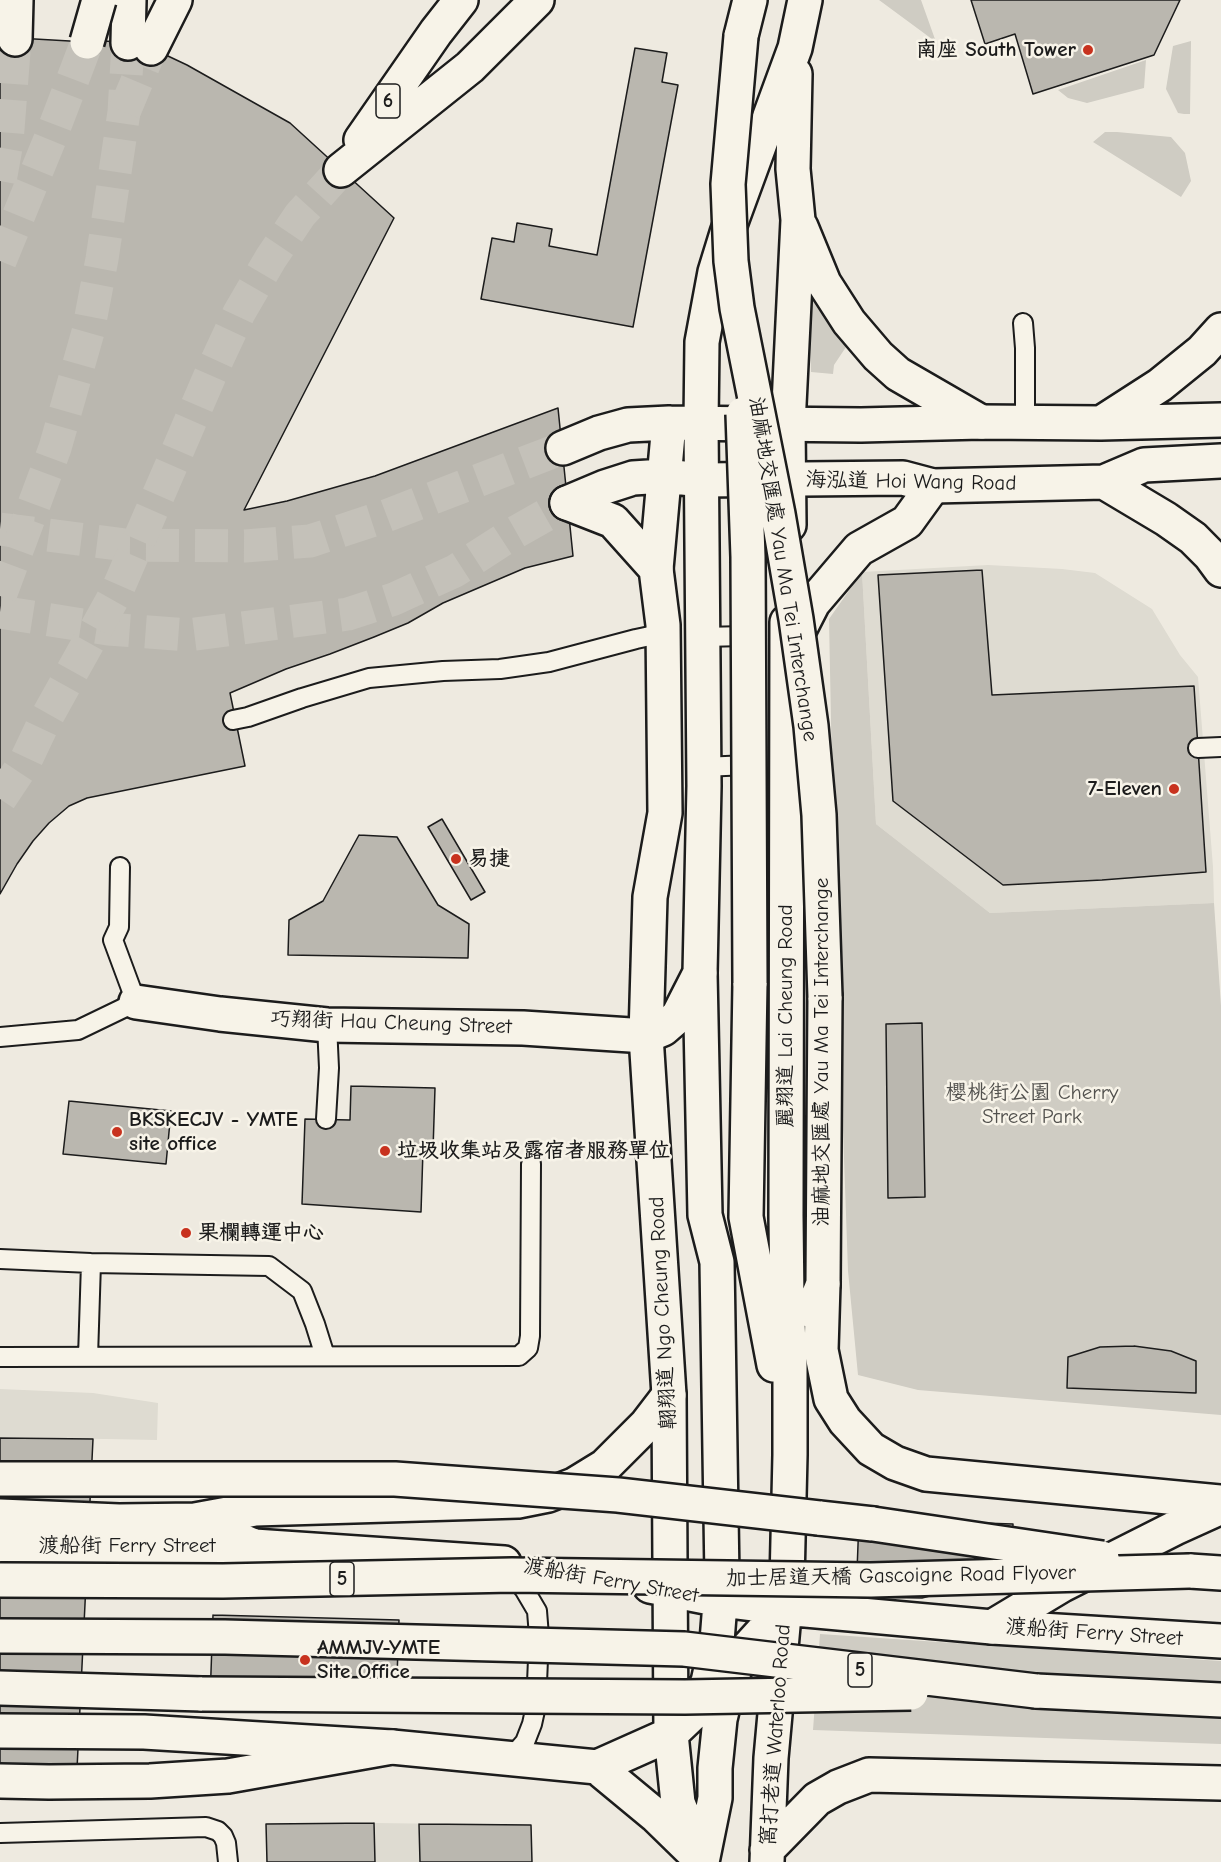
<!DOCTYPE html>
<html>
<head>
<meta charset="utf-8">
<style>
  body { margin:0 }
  canvas { display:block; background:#eeeae0 }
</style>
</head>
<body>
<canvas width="1221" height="1862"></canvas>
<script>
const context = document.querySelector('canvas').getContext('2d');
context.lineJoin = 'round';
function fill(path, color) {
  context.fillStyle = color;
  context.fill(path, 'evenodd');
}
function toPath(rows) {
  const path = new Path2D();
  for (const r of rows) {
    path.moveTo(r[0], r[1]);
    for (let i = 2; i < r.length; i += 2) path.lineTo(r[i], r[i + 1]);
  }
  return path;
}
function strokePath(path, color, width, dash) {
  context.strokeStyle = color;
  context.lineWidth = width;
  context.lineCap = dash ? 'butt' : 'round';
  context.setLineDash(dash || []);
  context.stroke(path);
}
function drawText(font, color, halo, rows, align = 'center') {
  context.font = font + ' "Comic Neue","LXGW WenKai TC",sans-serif';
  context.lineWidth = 5;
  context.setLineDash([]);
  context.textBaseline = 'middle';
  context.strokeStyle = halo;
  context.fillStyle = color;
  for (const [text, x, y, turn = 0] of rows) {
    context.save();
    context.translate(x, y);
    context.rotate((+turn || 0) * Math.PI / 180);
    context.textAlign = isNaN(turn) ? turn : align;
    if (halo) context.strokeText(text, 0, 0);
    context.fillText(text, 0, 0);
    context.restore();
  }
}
fill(toPath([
  [988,565,1062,569,1095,573,1152,609,1180,655,1198,677,1213,867,1214,903,990,913,876,824,862,572],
  [0,1389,93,1393,158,1403,157,1440,0,1437],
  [374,1823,531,1825,532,1862,266,1862,266,1824]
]), '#dedbd1');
fill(toPath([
  [879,0,921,0,936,42],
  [1191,41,1190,114,1184,114,1178,113,1166,89,1173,46],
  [1146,60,1144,88,1087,103,1068,98,1058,90],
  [1105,132,1117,132,1171,137,1185,153,1191,181,1181,197,1093,142],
  [809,294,846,347,834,365,833,374,811,372],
  [862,572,876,824,990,913,1214,903,1221,1006,1221,1415,918,1390,858,1375,848,1271,834,876,829,619],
  [820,1634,1221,1661,1221,1744,813,1730]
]), '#cfccc3');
const building = toPath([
  [971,0,1180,0,1154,55,1033,94,1015,34,985,44,971,0],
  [0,37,87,42,105,41,128,43,151,48,187,65,290,123,394,218,244,510,287,501,375,476,558,408,573,556,525,568,443,603,408,623,374,637,330,654,286,669,230,693,245,766,87,798,69,806,49,823,33,841,17,864,0,894,0,37],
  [635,48,667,53,662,82,678,85,633,327,481,299,492,238,514,242,517,223,552,229,549,246,597,255,635,48],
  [982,570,992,695,1194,686,1206,872,1102,880,1003,885,893,801,878,575,982,570],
  [442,819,485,892,471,900,428,827,442,819],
  [359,835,397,837,438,905,469,924,468,958,288,955,289,920,323,901,359,835],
  [922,1023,925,1197,888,1198,886,1024,922,1023],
  [351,1086,435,1088,433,1150,423,1150,421,1212,302,1204,305,1119,350,1120,351,1086],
  [69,1101,171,1111,166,1164,63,1154,69,1101],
  [1134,1346,1171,1351,1196,1361,1196,1393,1067,1388,1068,1357,1100,1347,1134,1346],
  [0,1438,93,1439,77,1769,0,1770,0,1438],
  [859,1519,1013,1524,1011,1575,922,1598,856,1597,859,1519],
  [213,1615,399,1620,396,1706,210,1700,213,1615],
  [374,1823,375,1862,267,1862,266,1824,374,1823],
  [419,1824,531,1825,532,1862,420,1862,419,1824]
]);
fill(building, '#bab7af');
strokePath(building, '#1c1c1c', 1.5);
strokePath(toPath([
  [0,529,126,545,245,546,310,541,383,517,563,448]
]), '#c4c1b9', 33, [33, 16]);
strokePath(toPath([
  [0,612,108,629,188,635,348,614,394,599,455,571,509,536,567,503]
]), '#c4c1b9', 33, [33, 16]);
strokePath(toPath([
  [0,181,7,142,15,39],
  [0,261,50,139,87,42],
  [0,596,55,448,88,332,102,259,124,112,128,43],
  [0,799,26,760,43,724,117,591,212,371,239,313,271,258,300,215,341,170]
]), '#c4c1b9', 33, [33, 16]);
strokePath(toPath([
  [124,112,151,48]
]), '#c4c1b9', 33, [33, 16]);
const service = toPath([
  [1023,323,1025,348,1025,423],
  [703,637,745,636],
  [233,720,248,717,302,698,369,678,443,671,500,669,549,662,636,639,664,633],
  [1198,748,1221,747],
  [703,767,748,765],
  [0,1037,78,1030,136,1002,113,940,119,927,120,867],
  [326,1119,329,1068,327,1025],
  [0,1259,91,1263,269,1266,302,1291,315,1324,325,1356],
  [0,1357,519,1356,528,1348,530,1336,531,1164],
  [88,1357,91,1263],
  [511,1758,525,1742,532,1724,536,1706,539,1636,537,1611,524,1589,511,1573],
  [0,1833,206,1827,218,1831,223,1836,226,1843,228,1862]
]);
const minor = toPath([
  [136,1002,220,1014,327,1025,523,1028,646,1036]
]);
const tertiary = toPath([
  [1101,423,1160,385,1202,351,1221,330],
  [563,448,599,433,628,425,669,423,861,425,981,422,1101,423,1221,420],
  [1104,482,1166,519,1193,538,1210,555,1221,570],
  [567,503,605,487,633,478,664,476,702,480,903,478,933,486,1104,482,1144,465,1221,461],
  [656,569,669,423]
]);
const secondary = toPath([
  [646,1036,663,1029,678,1016,700,973,704,786,701,423],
  [0,1545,254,1546]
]);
const primary = toPath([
  [741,36,750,0],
  [788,425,789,525],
  [567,503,613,521,656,569,663,625,665,813,650,897,646,1036,669,1395,671,1734,678,1803,702,1862],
  [791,646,813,603,859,549,907,522,933,486],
  [750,983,746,1217,774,1365],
  [812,1311,823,1284,825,997],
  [254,1546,504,1563],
  [650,1586,721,1600,784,1608,992,1627,1221,1641],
  [597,1767,655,1815,692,1851],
  [0,1781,49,1782,150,1781,228,1776,392,1747,597,1767,671,1734,693,1713,708,1682,717,1641,722,1578,717,1262,705,1215,700,973],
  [767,1850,817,1799,838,1787,869,1775,1221,1783],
  [702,1862,715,1798,715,1768,720,1719,730,1678,745,1651,784,1608],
  [767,1862,771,1758,787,1582,790,1455,790,1363,787,1303,786,1216,787,622]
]);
const trunk = toPath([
  [15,39,16,0],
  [128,43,129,0],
  [361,140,436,32,461,0],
  [341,170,470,67,537,0],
  [801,227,824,283,849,322,878,356,898,374,981,422],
  [701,423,702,342,715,272,727,233,795,48,805,0],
  [788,425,798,220,793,169,795,74],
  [823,1284,821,1350,831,1399,845,1421,871,1449,895,1463,926,1474,1221,1502],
  [0,1516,119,1521,195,1520,255,1509,518,1501,548,1495,574,1485,605,1466,646,1425,669,1395],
  [819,1518,873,1524],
  [195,1520,254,1546],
  [1190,1571,1221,1573],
  [992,1627,1062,1585,1175,1528,1221,1507],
  [0,1688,202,1694],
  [1036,1691,1221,1700],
  [0,1731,144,1732,392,1747]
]);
const motorway = toPath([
  [151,48,175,0]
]);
strokePath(service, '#1c1c1c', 22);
strokePath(minor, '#1c1c1c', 38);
strokePath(tertiary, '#1c1c1c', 38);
strokePath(secondary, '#1c1c1c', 38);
strokePath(primary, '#1c1c1c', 38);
strokePath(trunk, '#1c1c1c', 38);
strokePath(motorway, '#1c1c1c', 38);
strokePath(service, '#f7f3e8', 18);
strokePath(minor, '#f7f3e8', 33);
strokePath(tertiary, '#f7f3e8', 33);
strokePath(secondary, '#f7f3e8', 33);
strokePath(primary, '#f7f3e8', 33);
strokePath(trunk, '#f7f3e8', 33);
strokePath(motorway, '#f7f3e8', 33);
const primaryBridge = toPath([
  [741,36,728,184,731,261,737,308,778,514,796,619,811,726,819,815,825,997],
  [743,414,748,557,750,983]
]);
const trunkBridge = toPath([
  [87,42,99,0],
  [0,1479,395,1479,618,1495,819,1518],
  [873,1524,1102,1558],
  [0,1580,223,1581,512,1575,871,1580,1190,1571],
  [0,1636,225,1637,684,1649,1036,1691],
  [202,1694,685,1697,911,1693]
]);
strokePath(primaryBridge, '#1c1c1c', 38, []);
strokePath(trunkBridge, '#1c1c1c', 38, []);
strokePath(primaryBridge, '#f7f3e8', 33);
strokePath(trunkBridge, '#f7f3e8', 33);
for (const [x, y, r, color] of [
  [1088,50,6,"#c8321e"],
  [1174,789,6,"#c8321e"],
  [456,859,6,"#c8321e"],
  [117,1132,6,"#c8321e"],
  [385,1151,6,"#c8321e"],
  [186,1233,6,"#c8321e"],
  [305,1660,6,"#c8321e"]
]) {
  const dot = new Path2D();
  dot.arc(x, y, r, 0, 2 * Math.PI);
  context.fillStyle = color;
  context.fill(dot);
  strokePath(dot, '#f7f3e8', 2);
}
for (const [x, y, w] of [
  [388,101,24],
  [342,1579,24],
  [860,1670,24]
]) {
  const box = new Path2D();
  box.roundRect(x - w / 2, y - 17, w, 34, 4.5);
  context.fillStyle = '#f7f3e8';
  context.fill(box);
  strokePath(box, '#1c1c1c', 1.5);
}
drawText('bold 20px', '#1c1c1c', null, [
  ["6",388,101],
  ["5",342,1579],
  ["5",860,1670]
]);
drawText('bold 21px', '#1c1c1c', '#f7f3e8', [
  ["南座 South Tower",1076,50,"right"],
  ["7-Eleven",1162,789,"right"],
  ["易捷",468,859],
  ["BKSKECJV - YMTE",129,1120],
  ["site office",129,1144],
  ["垃圾收集站及露宿者服務單位",397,1151],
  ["果欄轉運中心",198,1233],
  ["AMMJV-YMTE",317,1648],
  ["Site Office",317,1672]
], 'left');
drawText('21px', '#1c1c1c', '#f7f3e8', [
  ["海泓道 Hoi Wang Road",911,482,1],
  ["油麻地交匯處 Yau Ma Tei Interchange",783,569,81],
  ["麗翔道 Lai Cheung Road",786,1016,-90],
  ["巧翔街 Hau Cheung Street",391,1023,2],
  ["油麻地交匯處 Yau Ma Tei Interchange",822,1052,-90],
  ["翺翔道 Ngo Cheung Road",663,1313,-93],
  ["渡船街 Ferry Street",127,1546],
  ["加士居道天橋 Gascoigne Road Flyover",901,1576,-1],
  ["渡船街 Ferry Street",611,1581,10],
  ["渡船街 Ferry Street",1094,1633,4],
  ["窩打老道 Waterloo Road",776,1735,-86]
]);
drawText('21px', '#52514e', '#f7f3e8', [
  ["櫻桃街公園 Cherry",1032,1093],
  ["Street Park",1032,1117]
]);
</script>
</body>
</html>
